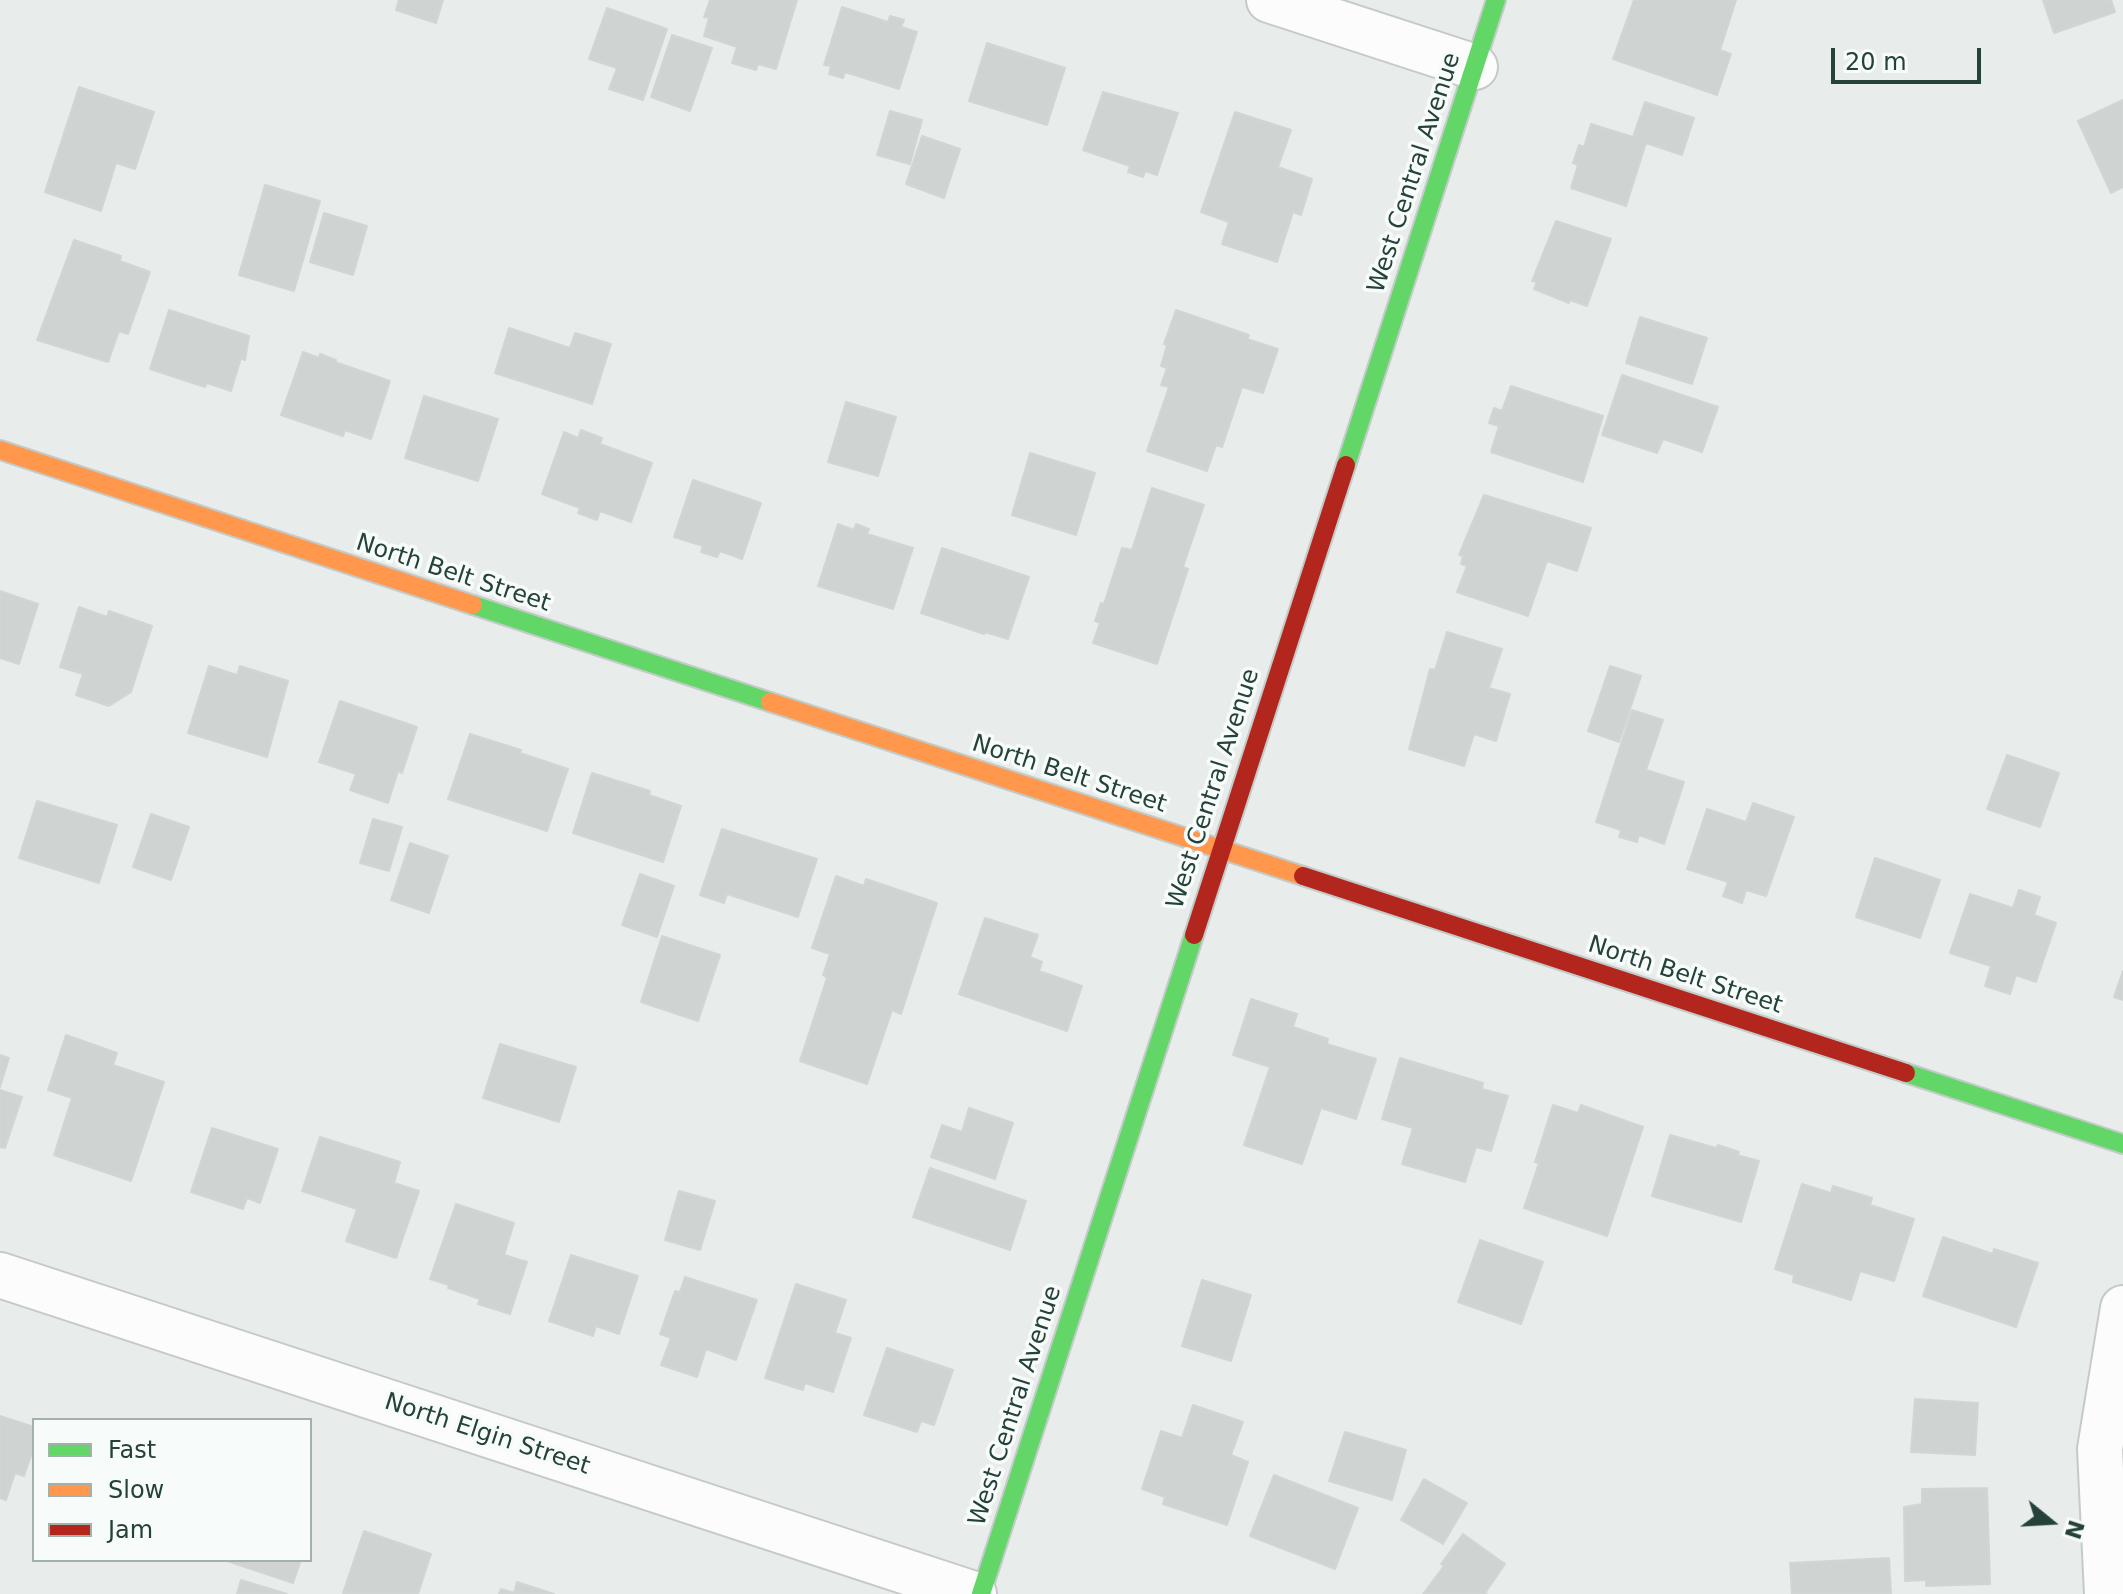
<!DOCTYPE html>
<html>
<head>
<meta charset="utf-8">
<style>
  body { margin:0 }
  #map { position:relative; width:2123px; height:1594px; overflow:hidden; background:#e8edeb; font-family:"DejaVu Sans",sans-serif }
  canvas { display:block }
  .legend { position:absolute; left:32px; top:1418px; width:280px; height:144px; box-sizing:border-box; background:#f7fbf9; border:2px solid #a3b1ad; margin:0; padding:10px 14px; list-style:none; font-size:24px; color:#24423a }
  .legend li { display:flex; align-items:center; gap:16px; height:40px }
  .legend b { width:40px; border:2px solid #a3b1ad }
  .north { position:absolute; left:2011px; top:1482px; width:80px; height:80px; -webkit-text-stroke:6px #f7fbf9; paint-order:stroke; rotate:108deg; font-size:22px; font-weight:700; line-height:32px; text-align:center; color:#24423a }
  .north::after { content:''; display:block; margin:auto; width:28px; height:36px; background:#24423a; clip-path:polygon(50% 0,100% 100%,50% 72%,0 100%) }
  .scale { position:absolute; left:1831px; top:48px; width:150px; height:36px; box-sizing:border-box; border:4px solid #24423a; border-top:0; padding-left:10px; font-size:24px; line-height:28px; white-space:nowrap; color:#24423a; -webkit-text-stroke:6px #f7fbf9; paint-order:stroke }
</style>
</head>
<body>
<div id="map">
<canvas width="2123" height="1594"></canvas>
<ul class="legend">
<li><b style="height:10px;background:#63d668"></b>Fast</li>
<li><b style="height:10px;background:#ff974d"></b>Slow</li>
<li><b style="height:10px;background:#b3261e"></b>Jam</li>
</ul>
<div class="north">N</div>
<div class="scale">20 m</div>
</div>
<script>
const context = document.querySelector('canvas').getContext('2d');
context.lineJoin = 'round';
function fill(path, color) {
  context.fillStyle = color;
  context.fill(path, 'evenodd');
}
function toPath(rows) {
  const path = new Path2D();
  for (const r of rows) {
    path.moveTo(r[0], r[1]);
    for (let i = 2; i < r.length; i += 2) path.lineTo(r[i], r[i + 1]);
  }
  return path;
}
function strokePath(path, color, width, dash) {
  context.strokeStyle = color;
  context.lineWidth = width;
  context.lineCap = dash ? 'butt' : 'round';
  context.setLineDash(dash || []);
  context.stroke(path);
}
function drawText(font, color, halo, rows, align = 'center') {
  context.font = font + ' "DejaVu Sans",sans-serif';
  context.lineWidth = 7;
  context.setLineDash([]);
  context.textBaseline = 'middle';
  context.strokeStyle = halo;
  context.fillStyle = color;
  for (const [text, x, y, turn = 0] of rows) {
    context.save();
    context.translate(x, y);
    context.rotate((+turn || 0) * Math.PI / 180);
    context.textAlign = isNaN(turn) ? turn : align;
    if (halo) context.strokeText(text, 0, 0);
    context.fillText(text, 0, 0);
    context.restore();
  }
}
const building = toPath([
  [399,0,443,0,436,23,396,10,399,0],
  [710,0,797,0,776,69,758,64,756,70,732,63,737,47,704,36,709,18,704,17,710,0],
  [1634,0,1736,0,1720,50,1731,54,1717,95,1613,59,1634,0],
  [2043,0,2111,0,2115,12,2054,33,2043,0],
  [842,7,888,22,890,16,904,20,901,27,917,32,899,89,845,72,843,78,829,74,831,66,824,65,842,7],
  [607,8,667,29,643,100,609,89,617,68,589,59,607,8],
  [672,35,712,48,690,111,651,97,672,35],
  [987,43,1065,68,1047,125,969,101,987,43],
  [79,87,154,112,135,169,116,163,101,211,45,192,79,87],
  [1103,92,1178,113,1157,175,1145,171,1143,177,1128,172,1130,166,1083,150,1103,92],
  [2123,100,2123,187,2111,193,2078,121,2123,100],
  [1645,102,1694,118,1682,155,1646,143,1626,206,1571,188,1578,165,1573,163,1579,145,1584,147,1591,124,1633,137,1645,102],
  [890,111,922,120,910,164,877,155,890,111],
  [1235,112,1291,130,1278,167,1312,179,1301,215,1293,212,1277,262,1222,244,1229,222,1201,212,1235,112],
  [922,136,960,149,944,198,906,184,922,136],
  [265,185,320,201,294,291,239,275,265,185],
  [324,213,367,226,353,275,310,262,324,213],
  [1556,221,1611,239,1587,306,1570,300,1569,303,1534,289,1537,282,1532,281,1556,221],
  [74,240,121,256,120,261,150,272,128,334,119,331,108,362,37,340,74,240],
  [169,310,249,336,245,360,241,358,231,391,207,383,205,387,150,369,169,310],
  [1176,310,1249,335,1247,339,1278,349,1263,393,1242,387,1222,447,1216,445,1207,471,1147,451,1169,387,1161,385,1167,368,1161,366,1167,345,1164,344,1176,310],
  [1640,317,1707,338,1692,384,1626,363,1640,317],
  [509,328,570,348,575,333,611,344,592,404,495,373,509,328],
  [303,352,319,358,320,354,336,360,335,362,390,381,371,439,345,430,343,436,281,415,303,352],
  [1622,375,1718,407,1702,452,1663,439,1657,453,1602,435,1622,375],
  [1511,386,1603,416,1583,482,1491,452,1499,426,1489,423,1494,408,1502,411,1511,386],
  [424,396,498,419,478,481,405,458,424,396],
  [846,402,896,417,878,476,828,462,846,402],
  [581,430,602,438,600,444,652,463,631,522,600,511,597,520,578,513,580,508,542,494,564,432,578,438,581,430],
  [1030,453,1095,473,1076,535,1012,515,1030,453],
  [693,480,761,503,742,559,720,551,717,557,701,552,703,546,674,537,693,480],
  [1152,488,1204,505,1183,567,1188,569,1157,664,1093,643,1100,623,1095,621,1101,603,1104,604,1122,548,1132,550,1152,488],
  [1484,495,1591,528,1577,571,1547,561,1528,616,1457,592,1467,566,1461,564,1463,556,1459,555,1484,495],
  [838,524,854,530,856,524,869,529,867,534,913,548,893,609,818,586,838,524],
  [942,548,1029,577,1008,639,985,632,984,634,921,613,942,548],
  [0,591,38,604,19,664,0,658,0,591],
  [79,607,107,617,109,611,152,626,131,692,109,706,76,695,83,674,60,667,79,607],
  [1447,632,1502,649,1489,688,1510,694,1496,741,1474,734,1464,766,1409,749,1430,669,1435,670,1447,632],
  [209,666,237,675,240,666,288,681,267,757,188,733,209,666],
  [1610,666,1641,676,1619,742,1588,731,1610,666],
  [340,701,417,727,402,773,398,771,388,803,350,790,356,774,319,762,340,701],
  [1632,710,1663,720,1646,770,1684,782,1664,844,1639,835,1637,842,1619,837,1621,830,1596,822,1632,710],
  [470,734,521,750,520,753,568,769,547,831,448,799,470,734],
  [2007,755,2059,773,2040,827,1987,809,2007,755],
  [592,773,650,791,649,795,681,806,663,862,573,833,592,773],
  [37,801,117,825,99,883,19,858,37,801],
  [1753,803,1794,817,1766,896,1746,890,1742,903,1723,896,1728,882,1687,869,1707,809,1746,822,1753,803],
  [151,814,189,827,171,880,133,867,151,814],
  [373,819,402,827,389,871,360,863,373,819],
  [722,829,817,859,798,917,727,894,724,903,700,895,722,829],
  [410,843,448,856,429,913,391,900,410,843],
  [1875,858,1940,880,1920,938,1856,917,1875,858],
  [640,874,674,886,657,937,622,925,640,874],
  [836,876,864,886,866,879,937,903,901,1014,892,1010,867,1084,800,1061,827,978,823,975,830,954,812,948,836,876],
  [2019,890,2040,897,2034,915,2056,923,2036,982,2016,975,2010,994,1985,986,1991,966,1950,953,1970,894,2013,908,2019,890],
  [985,918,1038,935,1030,957,1042,962,1039,971,1082,986,1067,1031,959,994,985,918],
  [662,936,720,955,698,1021,641,1002,662,936],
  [2123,971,2123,1000,2114,997,2123,971],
  [1251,999,1297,1014,1293,1027,1328,1039,1327,1044,1376,1059,1356,1119,1321,1108,1302,1164,1244,1145,1270,1067,1233,1055,1251,999],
  [66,1035,117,1053,113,1065,164,1082,131,1181,54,1155,72,1098,48,1090,66,1035],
  [500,1044,576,1067,559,1122,483,1098,500,1044],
  [0,1055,9,1058,0,1087,0,1055],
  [1400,1058,1483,1083,1482,1089,1508,1096,1491,1151,1476,1147,1465,1182,1402,1164,1413,1128,1382,1119,1400,1058],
  [0,1090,22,1097,5,1148,0,1147,0,1090],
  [1553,1105,1578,1113,1581,1105,1643,1127,1607,1236,1524,1208,1539,1163,1535,1162,1553,1105],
  [969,1108,1013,1123,995,1179,931,1157,942,1125,962,1132,969,1108],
  [212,1128,278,1149,260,1203,247,1198,243,1209,191,1192,212,1128],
  [1670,1135,1716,1148,1718,1145,1739,1152,1737,1155,1759,1161,1741,1222,1652,1196,1670,1135],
  [320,1137,400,1162,394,1183,419,1191,396,1258,346,1241,357,1209,302,1191,320,1137],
  [930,1168,1026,1201,1010,1250,913,1217,930,1168],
  [1802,1184,1831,1193,1833,1186,1872,1198,1870,1205,1914,1219,1894,1281,1860,1271,1851,1300,1793,1282,1794,1275,1775,1269,1802,1184],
  [679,1191,715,1201,700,1250,665,1240,679,1191],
  [456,1204,514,1223,504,1255,527,1262,510,1314,478,1304,480,1299,448,1288,449,1285,430,1279,456,1204],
  [1943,1237,1993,1254,1994,1249,2038,1263,2016,1327,1923,1296,1943,1237],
  [1480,1240,1543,1262,1521,1324,1458,1302,1480,1240],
  [571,1255,638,1276,619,1334,596,1326,593,1336,549,1321,571,1255],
  [685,1277,757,1300,736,1360,706,1349,697,1377,661,1365,671,1338,660,1334,675,1291,680,1292,685,1277],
  [1202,1280,1251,1295,1231,1361,1182,1346,1202,1280],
  [796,1284,846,1300,835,1333,851,1338,833,1392,805,1383,803,1390,765,1378,796,1284],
  [887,1348,953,1370,934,1425,921,1421,917,1432,864,1415,887,1348],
  [1915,1399,1978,1403,1975,1455,1911,1452,1915,1399],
  [1193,1405,1243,1422,1231,1455,1248,1462,1227,1525,1163,1504,1165,1497,1142,1489,1161,1431,1182,1438,1193,1405],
  [0,1416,34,1427,34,1447,24,1476,15,1473,6,1500,0,1498,0,1416],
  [1345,1432,1406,1450,1392,1500,1329,1481,1345,1432],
  [1274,1475,1358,1508,1335,1569,1250,1536,1274,1475],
  [1424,1479,1467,1503,1443,1544,1401,1520,1424,1479],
  [1987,1488,1990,1584,1926,1586,1926,1580,1905,1581,1904,1507,1922,1504,1922,1489,1987,1488],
  [364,1531,431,1554,418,1594,343,1593,364,1531],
  [1463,1534,1505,1564,1485,1593,1487,1594,1423,1594,1444,1566,1441,1564,1463,1534],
  [1889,1558,1891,1594,1792,1594,1790,1563,1889,1558],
  [224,1560,301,1560,293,1583,224,1560],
  [241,1580,287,1594,237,1594,241,1580],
  [517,1582,554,1594,499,1594,501,1589,514,1593,517,1582]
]);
fill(building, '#cfd4d2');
strokePath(building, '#d1d6d4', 2);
const street = toPath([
  [1269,0,1475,67],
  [0,1275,974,1594],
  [2107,1594,2100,1449,2123,1308]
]);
const fast = toPath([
  [1346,465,1496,0],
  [473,605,770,702],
  [1906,1073,2123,1144],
  [981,1594,1194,935]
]);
const slow = toPath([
  [0,450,473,605],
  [770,702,1303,876]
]);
const jam = toPath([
  [1303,876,1906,1073],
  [1194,935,1346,465]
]);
strokePath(street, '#c5cac8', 48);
strokePath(fast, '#c3cbc8', 22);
strokePath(slow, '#c3cbc8', 22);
strokePath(jam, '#c3cbc8', 22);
strokePath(street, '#fcfcfc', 44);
strokePath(fast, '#63d668', 18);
strokePath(slow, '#ff974d', 18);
strokePath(jam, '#b3261e', 18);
drawText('24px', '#24423a', '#f7fbf9', [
  ["West Central Avenue",1415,173,-72],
  ["North Belt Street",453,574,18],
  ["North Belt Street",1069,775,18],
  ["West Central Avenue",1214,789,-72],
  ["North Belt Street",1685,976,18],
  ["West Central Avenue",1016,1406,-72],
  ["North Elgin Street",487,1435,18]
]);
</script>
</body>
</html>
